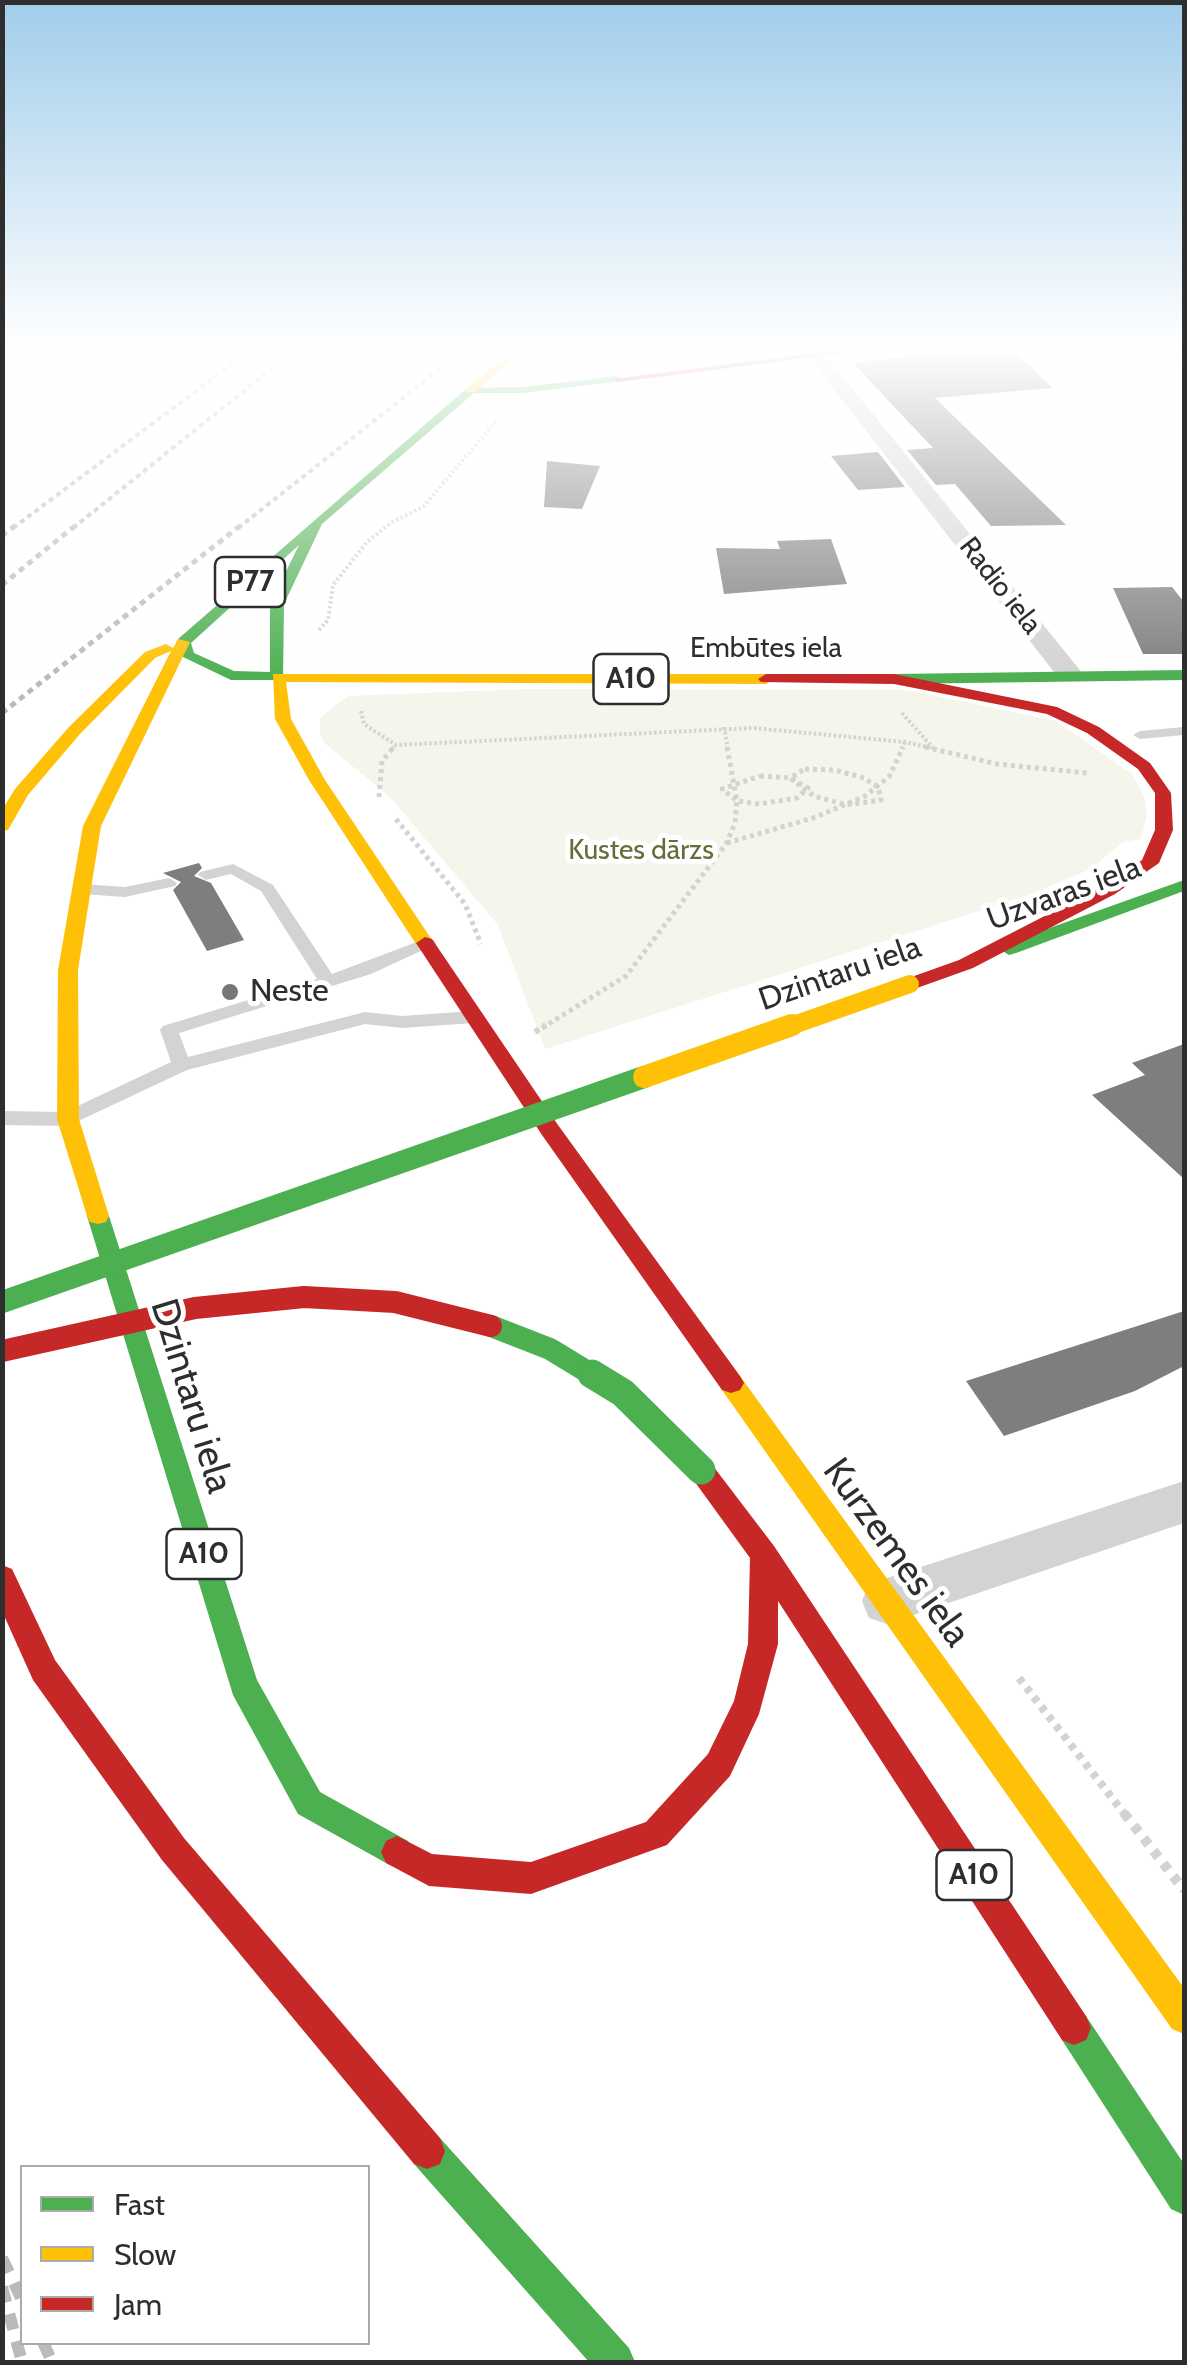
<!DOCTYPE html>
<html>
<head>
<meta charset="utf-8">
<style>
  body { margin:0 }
  #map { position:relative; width:1187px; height:2365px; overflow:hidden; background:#fff; font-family:Cabin,sans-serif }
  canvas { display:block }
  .frame { position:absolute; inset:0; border:5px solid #2e2e2e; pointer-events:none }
  .legend { position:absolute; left:20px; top:2165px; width:350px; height:180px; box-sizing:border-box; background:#fff; border:2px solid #ababab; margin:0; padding:12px 18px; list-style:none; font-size:30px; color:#2e2e2e }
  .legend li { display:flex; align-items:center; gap:20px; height:50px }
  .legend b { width:50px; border:2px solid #ababab }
</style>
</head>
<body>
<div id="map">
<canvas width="1187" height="2365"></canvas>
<div class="frame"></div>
<ul class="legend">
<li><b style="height:12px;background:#4caf50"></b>Fast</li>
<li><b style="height:12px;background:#ffc107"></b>Slow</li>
<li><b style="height:12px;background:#c62828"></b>Jam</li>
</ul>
</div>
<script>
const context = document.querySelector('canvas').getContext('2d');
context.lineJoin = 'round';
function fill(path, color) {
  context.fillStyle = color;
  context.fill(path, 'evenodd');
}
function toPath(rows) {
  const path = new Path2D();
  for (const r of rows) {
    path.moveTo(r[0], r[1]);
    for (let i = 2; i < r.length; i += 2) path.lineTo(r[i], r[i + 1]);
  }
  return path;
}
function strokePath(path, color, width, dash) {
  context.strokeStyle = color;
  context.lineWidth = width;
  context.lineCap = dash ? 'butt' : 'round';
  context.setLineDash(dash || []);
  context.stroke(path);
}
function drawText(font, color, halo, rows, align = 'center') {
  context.font = font + ' Cabin,sans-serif';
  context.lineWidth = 10;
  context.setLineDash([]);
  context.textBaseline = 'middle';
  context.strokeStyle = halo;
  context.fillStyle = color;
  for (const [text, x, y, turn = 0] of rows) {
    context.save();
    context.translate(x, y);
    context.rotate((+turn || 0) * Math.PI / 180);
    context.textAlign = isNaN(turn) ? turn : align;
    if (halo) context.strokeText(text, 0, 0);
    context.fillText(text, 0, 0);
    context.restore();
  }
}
fill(toPath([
  [524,689,908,690,1056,721,1132,774,1144,796,1147,815,1141,839,1123,842,1091,869,1023,897,545,1049,498,925,390,797,323,742,320,732,320,718,348,696]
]), '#f5f5eb');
fill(toPath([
  [898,350,916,350,849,360,846,358,898,350],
  [665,379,667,382,636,386,633,384,665,379]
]), '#d7f2f0');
fill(toPath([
  [960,350,1013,350,1053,388,935,398,1066,525,991,526,955,484,936,485,907,450,933,448,853,363],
  [878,452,905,487,858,490,831,456],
  [547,461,600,466,582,509,544,507],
  [831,539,847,584,724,594,716,548,780,549,777,541],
  [1172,587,1184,602,1184,654,1143,654,1113,588],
  [199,863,202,868,194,876,211,883,244,940,207,951,173,890,181,882,163,873],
  [1184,1044,1184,1179,1092,1095,1145,1075,1132,1063],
  [1184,1311,1184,1366,1135,1391,1004,1436,966,1381]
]), '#7e7e7e');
strokePath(toPath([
  [319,630,328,620,333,585,367,542,392,522,423,507,496,421],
  [361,711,364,724,396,745,753,728,905,742,936,749],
  [902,713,933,748],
  [724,727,728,749],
  [392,749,396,745],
  [902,749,905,742]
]), '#d3d3d3', 4, [2.5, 2.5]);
strokePath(toPath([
  [925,747,997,764,1087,773],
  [805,769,835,770,864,778,878,787,881,800,846,805,814,796,790,778,805,769],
  [760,776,790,778,808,788,797,798,759,804,737,801,722,789,760,776],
  [379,797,382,761,394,747],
  [396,819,465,904,481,944],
  [727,843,816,817,865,796,889,777,903,747],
  [542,1028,626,976,726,844,735,823,737,801,727,747]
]), '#d3d3d3', 5, [4, 4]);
strokePath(toPath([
  [535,1032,546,1025]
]), '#d3d3d3', 6, [5, 5]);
strokePath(toPath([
  [1019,1678,1126,1816]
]), '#d3d3d3', 8, [6, 6]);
strokePath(toPath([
  [1124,1813,1184,1890]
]), '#d3d3d3', 10, [8, 8]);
fill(toPath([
  [1184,727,1184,735,1140,739,1133,735,1140,731,1184,727],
  [233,864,273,885,332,974,422,940,434,940,436,944,371,974,179,1033,188,1057,365,1012,402,1016,474,1011,483,1017,474,1023,402,1028,365,1024,187,1070,68,1126,2,1125,2,1111,65,1112,171,1062,160,1030,163,1026,317,979,261,891,231,874,206,880,198,875,200,872,233,864],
  [169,878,177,883,175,886,125,897,82,894,74,889,82,884,125,887,169,878]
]), '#d3d3d3');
fill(toPath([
  [1153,350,1184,355,1184,367,1177,366,1153,350],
  [811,352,823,352,1079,669,1083,675,1079,681,1061,681,811,360,811,352],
  [1184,1481,1184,1523,887,1624,869,1618,862,1601,869,1584,887,1578,1184,1481]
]), '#d3d3d3');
fill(toPath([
  [618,376,622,381,523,393,474,393,322,524,284,604,283,680,231,680,181,656,178,639,467,388,523,387,618,376],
  [299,545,270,604,270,672,234,671,194,653,191,643,299,545],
  [1184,670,1184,680,894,684,886,679,894,674,1184,670],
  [1184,880,1184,891,1016,953,1009,955,999,949,1002,945,1184,880],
  [98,1208,106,1210,109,1216,257,1680,320,1792,408,1841,413,1852,408,1863,397,1868,386,1863,298,1814,233,1695,87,1216,90,1210,98,1208],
  [1074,2011,1086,2016,1184,2164,1184,2215,1171,2209,1062,2040,1057,2028,1062,2016,1074,2011],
  [427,2133,440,2138,629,2348,635,2362,589,2362,414,2164,409,2151,414,2138,427,2133]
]), '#4caf50');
fill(toPath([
  [513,350,524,350,475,392,467,392,467,388,513,350],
  [178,639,190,642,101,826,78,970,79,1119,109,1216,106,1222,98,1224,90,1222,87,1216,57,1119,58,970,83,826,171,651,155,658,80,734,28,795,8,830,2,831,2,810,15,789,68,728,145,652,166,644,173,648,178,639],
  [273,674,766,674,774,679,766,684,286,682,291,719,325,780,434,943,425,949,418,947,309,780,275,719,273,674],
  [731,1373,740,1376,1184,1988,1184,2034,1172,2029,722,1390,718,1383,722,1376,731,1373]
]), '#ffc107');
fill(toPath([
  [838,350,869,350,618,382,613,379,838,350],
  [766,674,894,674,1057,707,1099,727,1150,763,1171,793,1173,830,1159,863,1115,894,973,968,917,988,903,988,900,984,903,980,959,960,1103,886,1142,860,1155,830,1155,793,1138,769,1087,733,1047,714,894,684,761,682,758,679,766,674],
  [425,937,432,939,558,1125,740,1376,744,1383,740,1390,731,1393,722,1390,542,1135,416,943,425,937],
  [701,1459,710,1462,774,1546,1086,2016,1091,2028,1086,2040,1074,2045,1062,2040,778,1601,778,1644,759,1714,730,1776,667,1845,531,1894,429,1886,386,1863,381,1852,386,1841,397,1836,432,1854,531,1862,646,1822,708,1754,734,1701,748,1644,750,1558,692,1478,688,1470,692,1462,701,1459],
  [2,1565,12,1569,55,1660,184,1838,440,2138,445,2151,440,2164,427,2169,414,2164,162,1860,33,1680,2,1611,2,1565]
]), '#c62828');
strokePath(toPath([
  [13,528,251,350],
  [73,528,295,350],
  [238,528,464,350]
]), '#bababa', 4, [5, 4]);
strokePath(toPath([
  [2,536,16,525],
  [2,585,76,525],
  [2,713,241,525]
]), '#bababa', 5, [6, 5]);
strokePath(toPath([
  [2,2258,22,2300],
  [2,2287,22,2362],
  [43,2342,52,2362]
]), '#bababa', 12, [16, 12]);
strokePath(toPath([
  [2,1302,644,1077],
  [491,1326,550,1349,596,1377]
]), '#4caf50', 22);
strokePath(toPath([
  [592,1374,623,1393,701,1470]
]), '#4caf50', 29);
strokePath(toPath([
  [785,1028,910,984]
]), '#ffc107', 18);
strokePath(toPath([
  [644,1077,792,1025]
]), '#ffc107', 22);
strokePath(toPath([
  [2,1351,195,1308,304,1297,395,1302,491,1326]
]), '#c62828', 22);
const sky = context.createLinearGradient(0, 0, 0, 681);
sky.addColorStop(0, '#a1cdeb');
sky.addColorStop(0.51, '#fff');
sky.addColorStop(1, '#ffffff00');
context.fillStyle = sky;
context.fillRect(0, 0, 1187, 681);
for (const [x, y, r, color] of [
  [230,992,10,"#777"]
]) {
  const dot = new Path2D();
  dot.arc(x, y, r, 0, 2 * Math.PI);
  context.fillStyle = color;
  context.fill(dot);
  strokePath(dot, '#fff', 4);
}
drawText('28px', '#2e2e2e', '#fff', [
  ["Radio iela",1000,586,52],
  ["Embūtes iela",766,649]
]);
drawText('28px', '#686c39', '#fff', [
  ["Kustes dārzs",641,851]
]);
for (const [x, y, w] of [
  [250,582,70],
  [631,679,75],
  [204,1554,75],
  [974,1875,75]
]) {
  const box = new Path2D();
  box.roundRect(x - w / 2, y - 25, w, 50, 8);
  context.fillStyle = '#fff';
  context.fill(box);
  strokePath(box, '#2e2e2e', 2.5);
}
drawText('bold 30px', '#2e2e2e', null, [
  ["P77",250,582],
  ["A10",631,679],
  ["A10",204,1554],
  ["A10",974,1875]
]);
drawText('32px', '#2e2e2e', '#fff', [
  ["Uzvaras iela",1064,894,-20],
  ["Dzintaru iela",840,974,-19]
]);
drawText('32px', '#2e2e2e', '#fff', [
  ["Neste",250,992]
], 'left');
drawText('38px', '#2e2e2e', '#fff', [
  ["Dzintaru iela",191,1396,73],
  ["Kurzemes iela",896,1553,54]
]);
</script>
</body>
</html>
